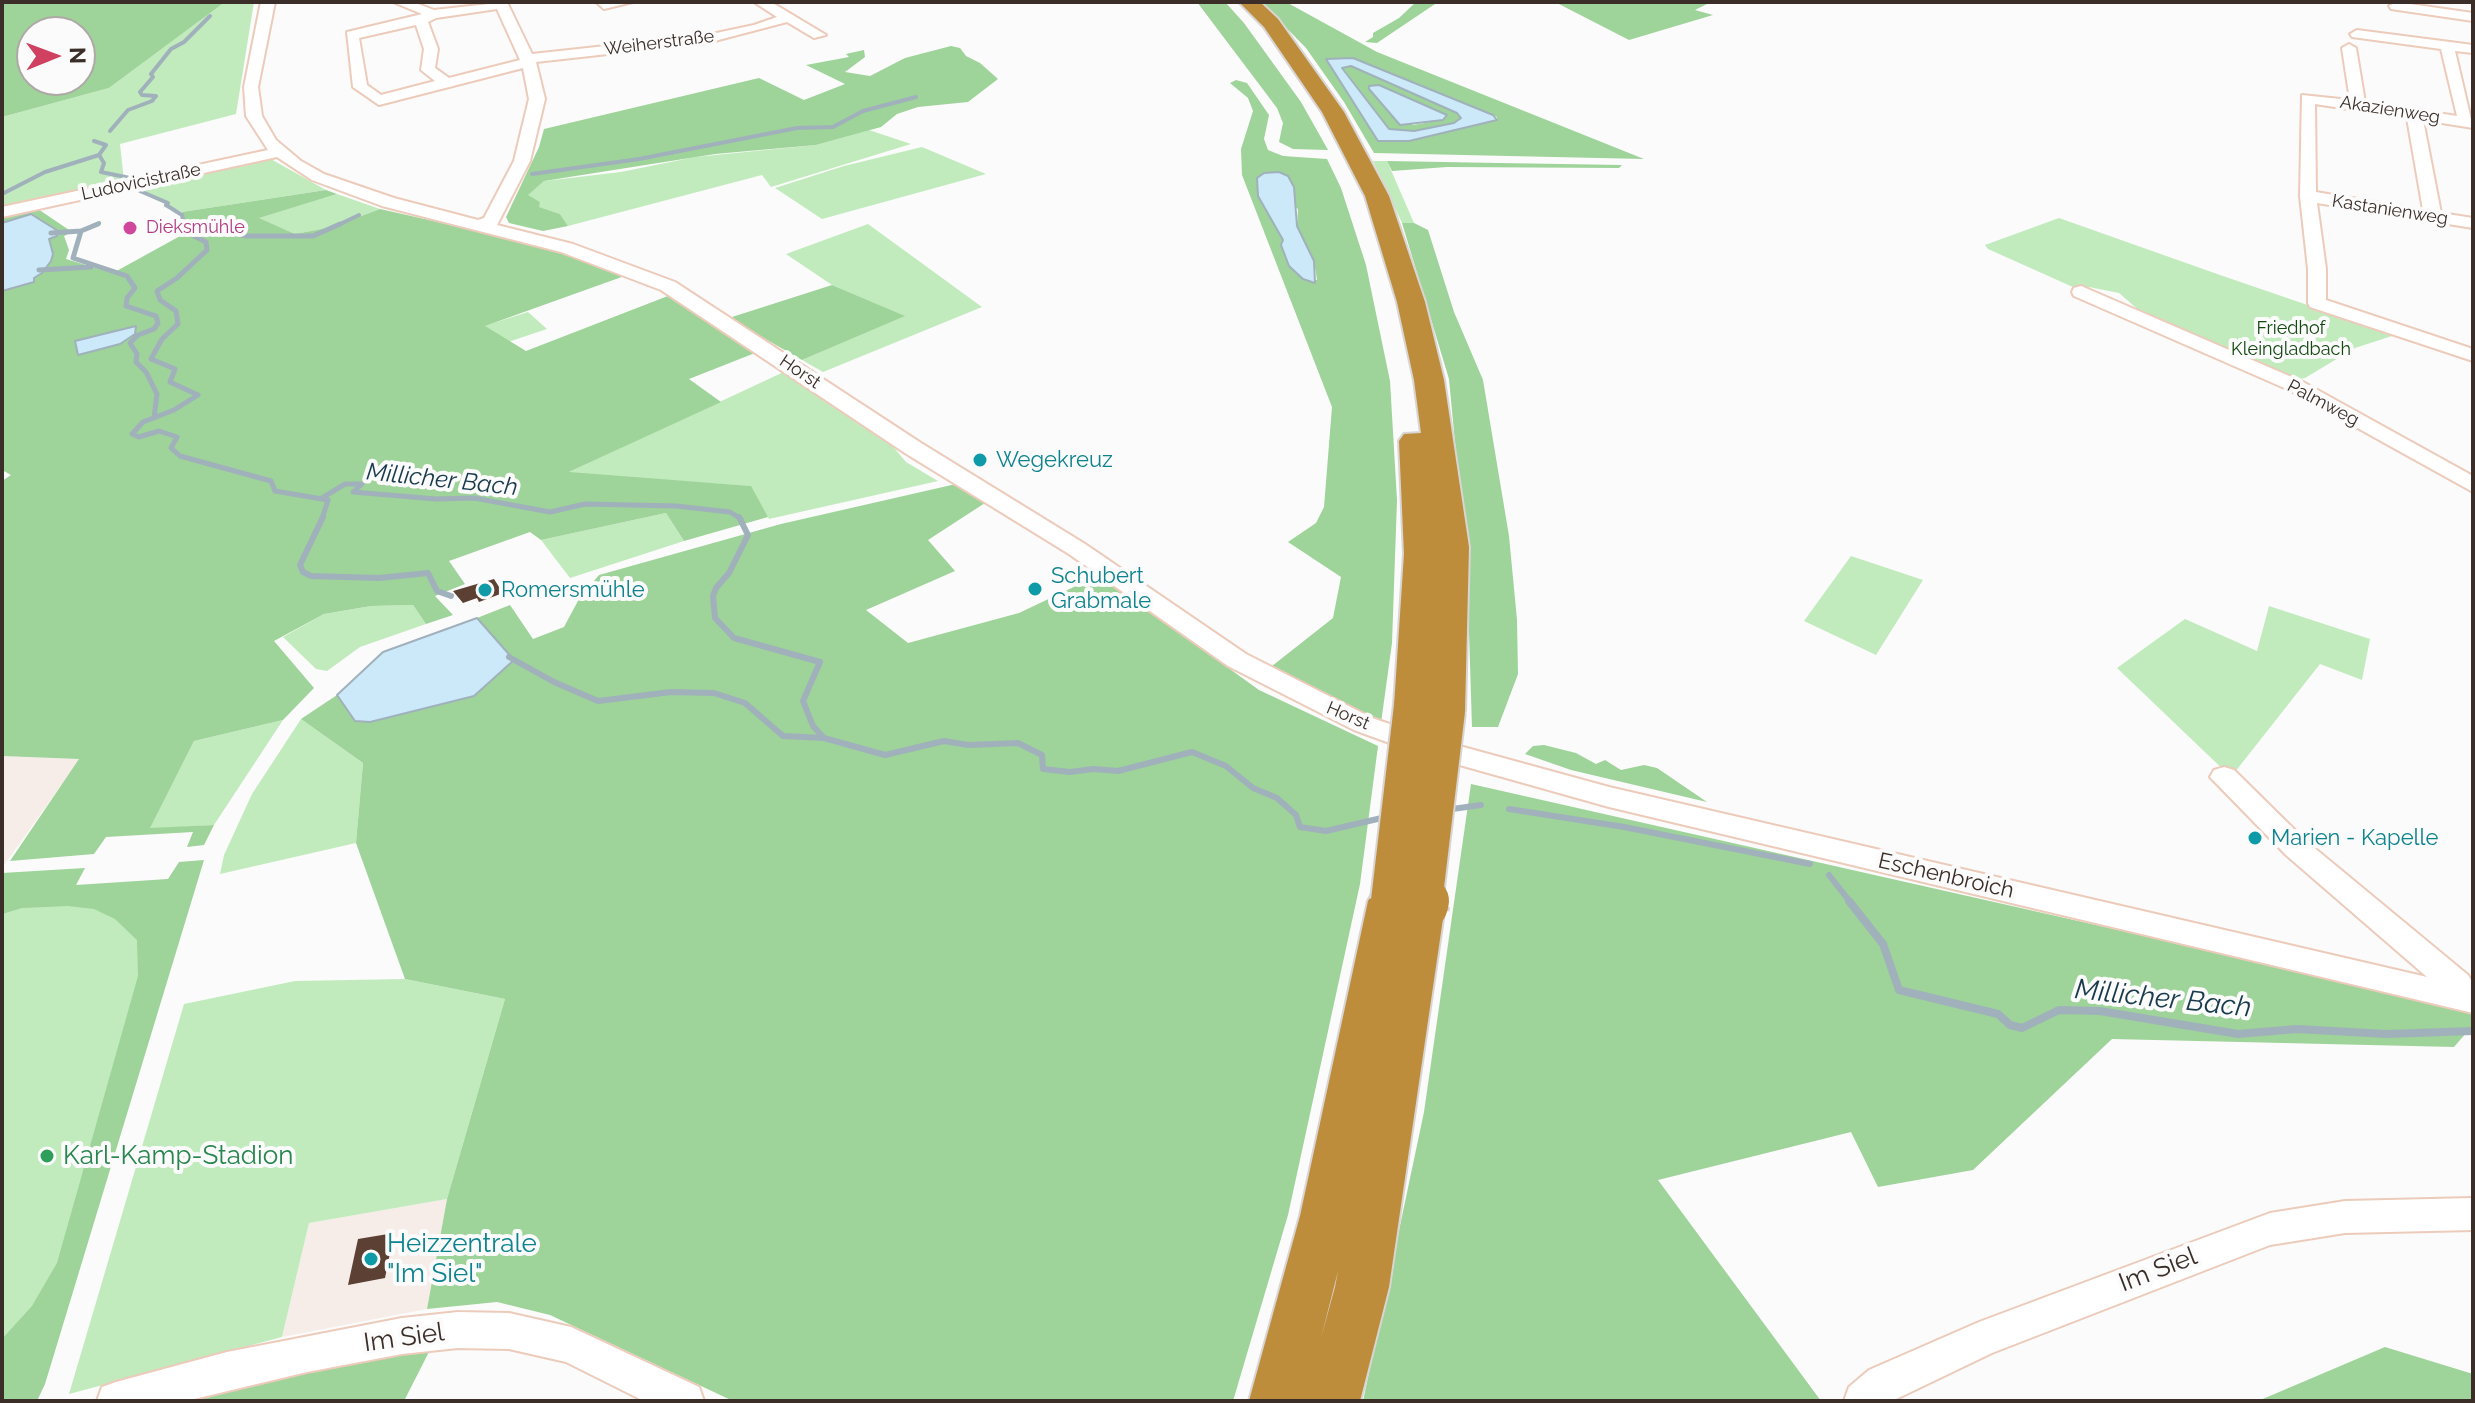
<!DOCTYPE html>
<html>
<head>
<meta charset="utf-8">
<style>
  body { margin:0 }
  #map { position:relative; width:2475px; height:1403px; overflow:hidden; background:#fbfbfb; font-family:Raleway,sans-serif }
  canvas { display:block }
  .frame { position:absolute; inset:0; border:4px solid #3b2e28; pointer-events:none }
  .north { position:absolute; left:16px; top:16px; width:80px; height:80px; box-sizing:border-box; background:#fbfbfb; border:2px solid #aea9a7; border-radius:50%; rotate:89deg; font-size:22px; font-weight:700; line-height:32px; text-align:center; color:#3b2e28 }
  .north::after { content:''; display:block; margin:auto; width:28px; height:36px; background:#d04061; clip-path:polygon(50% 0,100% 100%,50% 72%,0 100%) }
</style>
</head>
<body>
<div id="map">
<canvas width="2475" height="1403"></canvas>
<div class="frame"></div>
<div class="north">N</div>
</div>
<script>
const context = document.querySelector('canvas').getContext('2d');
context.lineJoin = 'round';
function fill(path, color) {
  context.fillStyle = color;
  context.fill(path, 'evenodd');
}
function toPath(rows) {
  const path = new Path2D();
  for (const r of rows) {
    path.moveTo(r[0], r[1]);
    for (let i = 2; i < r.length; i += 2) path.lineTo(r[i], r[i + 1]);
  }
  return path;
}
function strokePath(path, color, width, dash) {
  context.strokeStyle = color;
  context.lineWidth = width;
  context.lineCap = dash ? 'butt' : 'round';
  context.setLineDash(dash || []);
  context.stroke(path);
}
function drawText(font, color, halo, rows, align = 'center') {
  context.font = font + ' Raleway,sans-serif';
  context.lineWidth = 8;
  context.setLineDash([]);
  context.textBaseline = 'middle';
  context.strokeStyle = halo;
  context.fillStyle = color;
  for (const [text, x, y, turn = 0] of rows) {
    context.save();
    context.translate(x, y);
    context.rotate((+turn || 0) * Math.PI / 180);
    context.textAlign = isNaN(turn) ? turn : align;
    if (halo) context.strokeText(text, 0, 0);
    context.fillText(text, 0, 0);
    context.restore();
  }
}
fill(toPath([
  [2,756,80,759,2,868],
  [447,1199,427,1309,282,1337,309,1223]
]), '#f6ede9');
fill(toPath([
  [225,2,254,2,236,114,120,144,124,181,2,208,2,117,109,88],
  [869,130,911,144,771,187,762,175,568,226,560,214,538,207,540,202,527,195,544,181,621,172,695,157,816,145],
  [922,147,986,174,822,219,775,188,844,166],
  [269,158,326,190,182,212,129,187],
  [1373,161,1387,161,1414,223,1402,223],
  [337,194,380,209,332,227,295,234,258,218],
  [2059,218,2220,275,2395,335,2355,348,2305,378,2293,381,2149,319,2119,293,2089,287,2084,292,1988,249,1985,245],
  [868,224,982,307,823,372,802,360,904,316,832,285,786,254],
  [528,312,547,329,508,342,484,326],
  [788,370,884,436,906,462,938,481,769,519,750,486,567,473],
  [666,513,684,541,570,578,541,540],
  [1851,556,1923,580,1876,655,1804,621],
  [413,605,426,624,360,647,327,671,316,669,283,637,324,614,371,606],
  [2269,606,2370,639,2362,680,2320,664,2231,777,2117,668,2185,619,2257,651],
  [301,719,363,763,356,843,220,874,224,855,252,794],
  [283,720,214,825,149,829,194,741],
  [168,879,25,1401,2,1401,2,911],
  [405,979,505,999,447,1199,309,1223,282,1337,69,1394,184,1004,295,981]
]), '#c1ebbd');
fill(toPath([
  [2,2,225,2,109,88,2,117],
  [32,32,80,32,80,80,32,80],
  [1197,2,1225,2,1244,23,1301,102,1328,150,1293,149,1279,142,1283,123,1277,108],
  [1261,2,1286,2,1377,52,1644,159,1374,153,1344,102,1306,48],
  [1354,58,1497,117,1496,120,1409,141,1378,141,1327,60],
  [1416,2,1438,2,1377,43,1365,42,1373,37,1373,33,1399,18],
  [1555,2,1711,2,1695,10,1713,15,1629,40],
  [951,46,960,48,966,56,980,63,998,79,968,102,918,107,897,114,881,127,816,145,715,154,544,181,528,195,540,202,539,207,560,214,568,226,543,231,509,223,506,217,539,147,544,129,759,78,804,100,845,84,806,65,849,57,846,54,864,50,865,57,845,72,870,76,905,58],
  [1351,66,1457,113,1461,118,1454,123,1414,131,1389,129,1342,67],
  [1379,85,1446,115,1447,115,1443,120,1413,125],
  [1236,80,1247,83,1269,115,1264,139,1268,150,1283,156,1327,159,1341,188,1366,265,1390,381,1397,500,1392,643,1381,723,1324,696,1272,666,1333,618,1341,577,1288,542,1316,523,1324,507,1332,407,1242,175,1241,149,1253,111,1248,98,1230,83],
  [1257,178,1298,209,1297,226,1314,261,1317,280,1303,279,1296,272,1281,245,1283,240,1258,197],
  [1387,161,1499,163,1622,165,1619,168,1447,167,1392,171],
  [326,190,337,194,259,218,295,234,332,227,380,209,567,251,630,274,485,326,526,351,673,294,760,351,689,379,721,402,569,472,751,486,768,517,684,541,666,513,541,540,530,532,449,561,465,584,435,596,453,615,426,624,413,605,371,606,324,614,274,641,314,688,283,720,194,741,150,828,214,825,204,845,187,847,193,832,106,837,94,854,10,861,79,759,2,756,2,481,11,475,2,470,2,291,34,282,34,278,42,273,53,254,49,239,31,214,2,223,2,214,35,207,72,232,64,236,69,250,66,259,113,273,200,225,184,220,182,212],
  [1402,223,1414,223,1428,230,1454,312,1483,380,1509,536,1517,620,1518,674,1498,727,1472,727,1467,569,1449,379],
  [832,285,905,316,802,360,729,318],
  [956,484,988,501,928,540,955,571,866,610,908,643,1019,613,1099,575,1259,690,1378,746,1360,884,1288,1215,1233,1401,733,1401,550,1315,497,1302,427,1309,447,1199,505,999,405,979,356,843,363,763,301,719,337,695,355,721,474,696,513,660,477,618,510,605,533,639,564,627,579,599,599,575,781,524],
  [1544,745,1576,753,1596,764,1605,760,1621,770,1644,765,1657,768,1707,802,1571,770,1525,754,1533,746],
  [1471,784,2473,1010,2473,1025,2454,1047,2112,1039,1973,1170,1878,1187,1851,1132,1658,1180,1821,1401,1363,1401,1424,1112],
  [204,860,45,1384,37,1401,2,1401,2,1339,32,1306,57,1263,138,976,137,940,115,919,94,909,68,906,22,908,2,914,2,873,85,868,76,885,168,879,179,862],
  [433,1344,404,1401,181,1401,294,1372],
  [2385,1347,2473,1374,2473,1401,2258,1401]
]), '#9ed399');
const water = toPath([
  [1353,58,1493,115,1497,120,1409,141,1378,141,1326,59,1353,58],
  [1351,66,1457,113,1461,118,1454,123,1414,131,1389,129,1342,68,1351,66],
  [1379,85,1447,115,1443,120,1400,125,1369,89,1369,86,1379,85],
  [1279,172,1288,176,1294,187,1297,226,1314,261,1315,283,1303,279,1289,266,1281,245,1283,240,1258,196,1257,178,1264,173,1279,172],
  [31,214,58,231,57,236,49,239,53,254,51,261,42,273,34,278,34,282,2,291,2,223,31,214],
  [136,326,135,334,120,344,78,355,75,341,136,326],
  [477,618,514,660,474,696,370,722,355,721,337,695,383,652,477,618]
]);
fill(water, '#cce9fa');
strokePath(water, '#a0b1bb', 2);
strokePath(toPath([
  [110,131,128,110,152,101,156,96,142,95,140,92,153,77,151,74,171,49,184,42,210,16],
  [94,141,106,145,99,155,104,163,101,172,130,178],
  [532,174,639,159,797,128,833,127,863,111,916,97],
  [133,188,168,203,166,205,182,215,183,220,199,226],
  [2,194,45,172,99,155],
  [93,226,99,223],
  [336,226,359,215]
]), '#a0b1bb', 4);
strokePath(toPath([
  [98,224,81,231,73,258,127,276,135,288,127,298,126,306,156,316,158,323,154,329,138,335,130,343,137,354,136,362,146,372,157,394,154,418],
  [193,224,200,226,192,235,206,242,207,250,177,278,157,291,160,300,176,311,178,324,162,339,151,359,175,369,170,382,198,395,174,410,143,422,132,434,139,437,159,431,177,437,171,448,180,456,271,481,275,491,328,500,322,519],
  [200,226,246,236,313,236,340,224],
  [51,233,81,231],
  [39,270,91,267],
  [322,498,345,484,362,484,353,492,436,499,474,498,550,512,585,504,676,506,730,512,741,519]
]), '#a0b1bb', 5);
strokePath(toPath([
  [323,517,300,565,303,572,311,576,379,578,428,573,437,591,451,596],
  [739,517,748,535,729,573,716,588,713,596,715,618,734,638,820,662,803,701,813,726,824,738],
  [509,657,554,682,598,701,671,692,714,693,745,703,783,736,824,738,885,755,944,741,968,745,1018,743,1042,755,1043,769,1070,772,1093,769,1118,771,1192,752,1226,766,1253,788,1277,798,1296,815,1300,827,1326,831,1386,817],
  [1509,809,1624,827,1810,864],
  [1445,810,1481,805],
  [1829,875,1851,903]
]), '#a0b1bb', 6);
strokePath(toPath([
  [1849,901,1883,944,1899,990,1998,1014,2010,1025,2022,1028,2059,1010,2100,1011,2238,1034,2297,1029,2386,1034,2473,1031]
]), '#a0b1bb', 8);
fill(toPath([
  [494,579,503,593,479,602,477,598,463,603,453,591],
  [394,1233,385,1278,348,1285,358,1239]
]), '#5b4033');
const minor = toPath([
  [261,2,275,2,258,87,262,116,276,140,301,161,324,174,394,198,478,220,484,218,514,161,529,99,523,68,379,105,353,87,347,32,422,14,393,2,413,2,434,10,507,2,532,54,707,35,754,25,777,17,754,2,771,2,826,35,814,38,787,22,707,43,536,62,545,99,530,161,497,225,573,244,675,282,921,443,1085,544,1246,654,1372,718,1434,739,1609,787,2427,977,2286,855,2210,777,2214,770,2224,767,2234,770,2306,841,2468,975,2473,983,2473,1013,1609,807,1417,753,1354,730,1228,666,1069,554,905,453,661,290,561,252,382,206,312,180,277,157,2,217,2,207,268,150,246,116,244,87,261,2],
  [497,9,520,60,449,78,435,68,438,49,428,22,436,18,497,9],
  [416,25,424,49,421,70,435,81,381,95,367,85,359,38,416,25],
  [596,2,633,2,604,9,596,2],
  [2396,2,2473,13,2473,21,2391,9,2389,6,2396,2],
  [2357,30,2473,45,2473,53,2455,51,2473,128,2423,120,2441,213,2473,218,2473,228,2317,203,2326,269,2326,300,2473,349,2473,361,2310,307,2308,303,2308,269,2300,196,2302,95,2350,100,2342,48,2349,44,2356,48,2365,102,2457,116,2441,49,2352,37,2350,34,2357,30],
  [2315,104,2407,118,2423,210,2316,192,2315,104],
  [2081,286,2303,382,2473,476,2473,492,2289,390,2074,296,2072,292,2074,288,2081,286],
  [2473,1198,2473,1230,2345,1233,2270,1245,1992,1353,1892,1401,1844,1401,1849,1387,1869,1370,1979,1322,2270,1213,2345,1201,2473,1198],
  [458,1312,509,1313,571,1327,699,1387,704,1401,644,1401,566,1362,509,1349,458,1348,402,1354,307,1372,186,1401,97,1401,102,1387,116,1382,227,1352,402,1318,458,1312]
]);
const highway = toPath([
  [1239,2,1260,2,1278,19,1344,112,1389,196,1425,302,1444,380,1469,547,1465,711,1460,720,1446,724,1432,720,1428,713,1413,719,1400,715,1394,706,1404,554,1399,441,1404,434,1421,433,1414,380,1397,302,1365,196,1322,112,1264,27,1239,2],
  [1390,884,1405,889,1408,893,1423,888,1438,893,1445,905,1389,1287,1360,1401,1249,1401,1300,1216,1368,901,1375,889,1390,884],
  [1338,1271,1335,1287,1321,1338,1338,1271]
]);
strokePath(minor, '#eccbbb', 4);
strokePath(highway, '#d8d5d4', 4);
fill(minor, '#fff');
fill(highway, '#bd8d3b');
const highwayBridgeFar1 = toPath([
  [1390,901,1413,706],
  [1423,903,1446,711]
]);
const highwayBridge = toPath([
  [1423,905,1424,901]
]);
strokePath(highwayBridgeFar1, '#d8d5d4', 42, []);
strokePath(highwayBridge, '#d8d5d4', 54, []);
strokePath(highwayBridgeFar1, '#bd8d3b', 38);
strokePath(highwayBridge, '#bd8d3b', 50);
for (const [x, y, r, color] of [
  [130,228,8,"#d1479c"],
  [980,460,8,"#0f9aa8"],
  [1035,589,8,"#0f9aa8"],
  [485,590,8,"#0f9aa8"],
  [2255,838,8,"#0f9aa8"],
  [47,1156,8,"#2e9e5b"],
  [371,1259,8,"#0f9aa8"]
]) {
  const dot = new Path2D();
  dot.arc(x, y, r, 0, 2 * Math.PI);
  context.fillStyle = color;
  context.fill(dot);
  strokePath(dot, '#fbfbfb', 3);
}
drawText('18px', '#3b2e28', '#fbfbfb', [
  ["Weiherstraße",659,43,-7],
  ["Akazienweg",2390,110,9],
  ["Ludovicistraße",141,182,-12],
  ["Kastanienweg",2390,210,9],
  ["Horst",800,372,34],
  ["Palmweg",2323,403,28],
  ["Horst",1348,716,23]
]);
drawText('18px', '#b23c85', '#fbfbfb', [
  ["Dieksmühle",146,228]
], 'left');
drawText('18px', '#144812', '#fbfbfb', [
  ["Friedhof",2291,329],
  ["Kleingladbach",2291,350]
]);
drawText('22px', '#0d838f', '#fbfbfb', [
  ["Wegekreuz",996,460],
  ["Schubert",1051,576],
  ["Grabmale",1051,601],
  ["Romersmühle",501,590],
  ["Marien - Kapelle",2271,838]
], 'left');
drawText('22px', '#3b2e28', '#fbfbfb', [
  ["Eschenbroich",1946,876,13]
]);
drawText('italic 24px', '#183a4c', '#fbfbfb', [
  ["Millicher Bach",442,480,6]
]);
drawText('26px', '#27864d', '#fbfbfb', [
  ["Karl-Kamp-Stadion",63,1156]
], 'left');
drawText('26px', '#0d838f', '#fbfbfb', [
  ["Heizzentrale",387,1244],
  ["\"Im Siel\"",387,1274]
], 'left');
drawText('26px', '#3b2e28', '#fbfbfb', [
  ["Im Siel",2158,1270,-21],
  ["Im Siel",404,1338,-8]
]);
drawText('italic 28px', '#183a4c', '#fbfbfb', [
  ["Millicher Bach",2163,999,6]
]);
</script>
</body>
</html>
